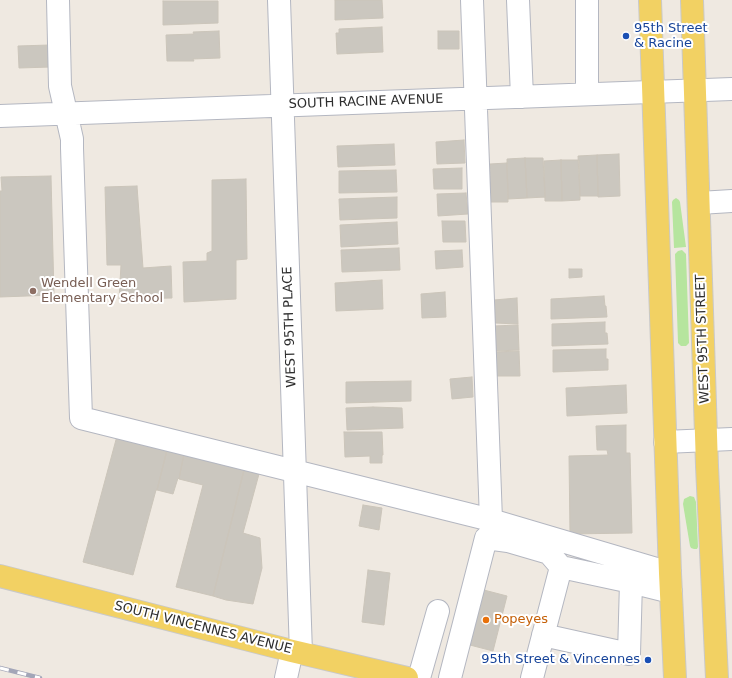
<!DOCTYPE html>
<html>
<head>
<meta charset="utf-8">
<style>
  body { margin:0 }
  canvas { display:block; background:#efe9e1 }
</style>
</head>
<body>
<canvas width="732" height="678"></canvas>
<script>
const context = document.querySelector('canvas').getContext('2d');
context.lineJoin = 'round';
function fill(path, color) {
  context.fillStyle = color;
  context.fill(path, 'evenodd');
}
function toPath(rows) {
  const path = new Path2D();
  for (const r of rows) {
    path.moveTo(r[0], r[1]);
    for (let i = 2; i < r.length; i += 2) path.lineTo(r[i], r[i + 1]);
  }
  return path;
}
function strokePath(path, color, width, dash) {
  context.strokeStyle = color;
  context.lineWidth = width;
  context.lineCap = dash ? 'butt' : 'round';
  context.setLineDash(dash || []);
  context.stroke(path);
}
function drawText(font, color, halo, rows, align = 'center') {
  context.font = font + ' "DejaVu Sans",sans-serif';
  context.lineWidth = 4;
  context.setLineDash([]);
  context.textBaseline = 'middle';
  context.strokeStyle = halo;
  context.fillStyle = color;
  for (const [text, x, y, turn = 0] of rows) {
    context.save();
    context.translate(x, y);
    context.rotate((+turn || 0) * Math.PI / 180);
    context.textAlign = isNaN(turn) ? turn : align;
    if (halo) context.strokeText(text, 0, 0);
    context.fillText(text, 0, 0);
    context.restore();
  }
}
fill(toPath([
  [676,198,679,200,680,202,686,247,674,248,672,202,673,200],
  [682,250,686,254,689,343,686,346,681,346,678,343,675,254,678,251],
  [690,496,694,497,696,502,698,547,697,549,694,549,691,548,690,546,683,504,684,499]
]), '#b6e59e');
const building = toPath([
  [335,0,382,0,383,18,335,20,335,0],
  [163,1,218,1,218,23,163,25,163,1],
  [382,27,383,52,337,54,336,33,339,33,339,29,382,27],
  [219,31,220,58,193,59,194,61,167,61,166,35,194,34,193,32,219,31],
  [438,31,459,31,459,49,438,49,438,31],
  [49,45,51,67,19,68,18,46,49,45],
  [464,140,465,163,437,164,436,142,464,140],
  [394,144,395,165,338,167,337,146,394,144],
  [619,154,620,196,598,197,597,155,619,154],
  [597,155,598,196,580,196,578,156,597,155],
  [525,158,543,158,545,197,527,198,525,158],
  [525,158,527,198,508,199,507,159,525,158],
  [561,160,579,160,580,200,562,201,561,160],
  [561,160,562,201,545,201,544,161,561,160],
  [507,163,508,202,491,202,490,164,507,163],
  [462,168,462,189,434,189,433,169,462,168],
  [396,170,397,192,339,193,339,171,396,170],
  [51,176,54,295,0,297,0,191,2,191,1,177,51,176],
  [246,179,247,259,236,260,236,299,184,302,183,262,207,261,207,253,212,251,212,180,246,179],
  [137,186,143,268,171,266,172,298,119,299,121,265,107,265,105,187,137,186],
  [466,193,468,214,438,216,437,194,466,193],
  [397,197,397,218,340,220,339,199,397,197],
  [442,221,465,221,466,242,443,242,442,221],
  [397,222,398,244,341,247,340,225,397,222],
  [399,248,400,270,342,272,341,250,399,248],
  [462,250,463,267,436,269,435,251,462,250],
  [569,269,582,269,582,277,569,278,569,269],
  [382,280,383,309,336,311,335,283,382,280],
  [445,292,446,317,422,318,421,294,445,292],
  [604,296,605,306,606,306,607,317,551,319,551,299,604,296],
  [517,298,518,324,495,323,494,300,517,298],
  [605,322,605,333,607,333,608,344,552,346,552,324,605,322],
  [518,325,519,350,496,351,494,326,518,325],
  [606,349,606,359,608,359,608,370,553,372,553,350,606,349],
  [519,351,520,376,496,376,495,352,519,351],
  [472,377,473,397,452,399,450,379,472,377],
  [411,381,411,401,346,403,346,382,411,381],
  [626,385,627,413,567,416,566,388,626,385],
  [373,407,402,408,403,428,347,430,346,408,373,407],
  [626,425,626,453,630,453,632,533,570,534,569,456,608,455,607,450,597,450,596,426,626,425],
  [344,432,382,432,383,455,382,455,382,463,370,463,370,456,345,457,344,432],
  [117,436,167,450,157,490,156,490,133,575,83,562,117,436],
  [167,450,184,454,179,479,178,478,173,494,157,490,167,450],
  [184,454,244,470,213,596,176,587,203,485,179,479,184,454],
  [244,470,259,474,243,533,260,538,262,568,253,604,226,600,213,596,244,470],
  [363,505,382,508,379,530,359,526,363,505],
  [368,570,390,573,384,625,362,622,368,570],
  [480,589,507,596,493,651,466,644,480,589]
]);
fill(building, '#cbc7bf');
strokePath(building, '#cbc5ba', 1);
const minor = toPath([
  [58,0,60,86,72,139,72,148,81,418,491,520,670,573],
  [279,0,301,653],
  [472,0,491,520],
  [518,0,522,97],
  [587,0,587,94],
  [0,116,732,89],
  [699,203,732,201],
  [665,442,732,439],
  [543,635,629,654,631,582],
  [286,678,292,651],
  [419,678,438,611],
  [450,678,486,538,508,541,549,553,561,567,631,582,671,592],
  [532,678,561,567]
]);
const major = toPath([
  [650,0,670,573,675,678],
  [692,0,707,466,717,678],
  [0,576,292,651,407,678]
]);
strokePath(minor, '#b4b7c1', 24);
strokePath(major, '#c9c9c9', 24);
strokePath(minor, '#fff', 22);
strokePath(major, '#f2d163', 22);
const rail = toPath([
  [0,668,40,678]
]);
strokePath(rail, '#a3a6b8', 4.5);
strokePath(rail, '#fff', 3, [9]);
for (const [x, y, r, color] of [
  [626,36,4,"#1a4fb4"],
  [33,291,4,"#8d6e63"],
  [486,620,4,"#e8710a"],
  [648,660,4,"#1a4fb4"]
]) {
  const dot = new Path2D();
  dot.arc(x, y, r, 0, 2 * Math.PI);
  context.fillStyle = color;
  context.fill(dot);
  strokePath(dot, '#fff', 1.5);
}
drawText('13px', '#164399', '#fff', [
  ["95th Street",634,29],
  ["& Racine",634,44],
  ["95th Street & Vincennes",640,660,"right"]
], 'left');
drawText('13px', '#2e2e2e', '#fff', [
  ["SOUTH RACINE AVENUE",366,102,-2],
  ["WEST 95TH PLACE",290,327,-92],
  ["WEST 95TH STREET",703,339,-92],
  ["SOUTH VINCENNES AVENUE",203,628,14]
]);
drawText('13px', '#785e54', '#fff', [
  ["Wendell Green",41,284],
  ["Elementary School",41,299]
], 'left');
drawText('13px', '#c56008', '#fff', [
  ["Popeyes",494,620]
], 'left');
</script>
</body>
</html>
